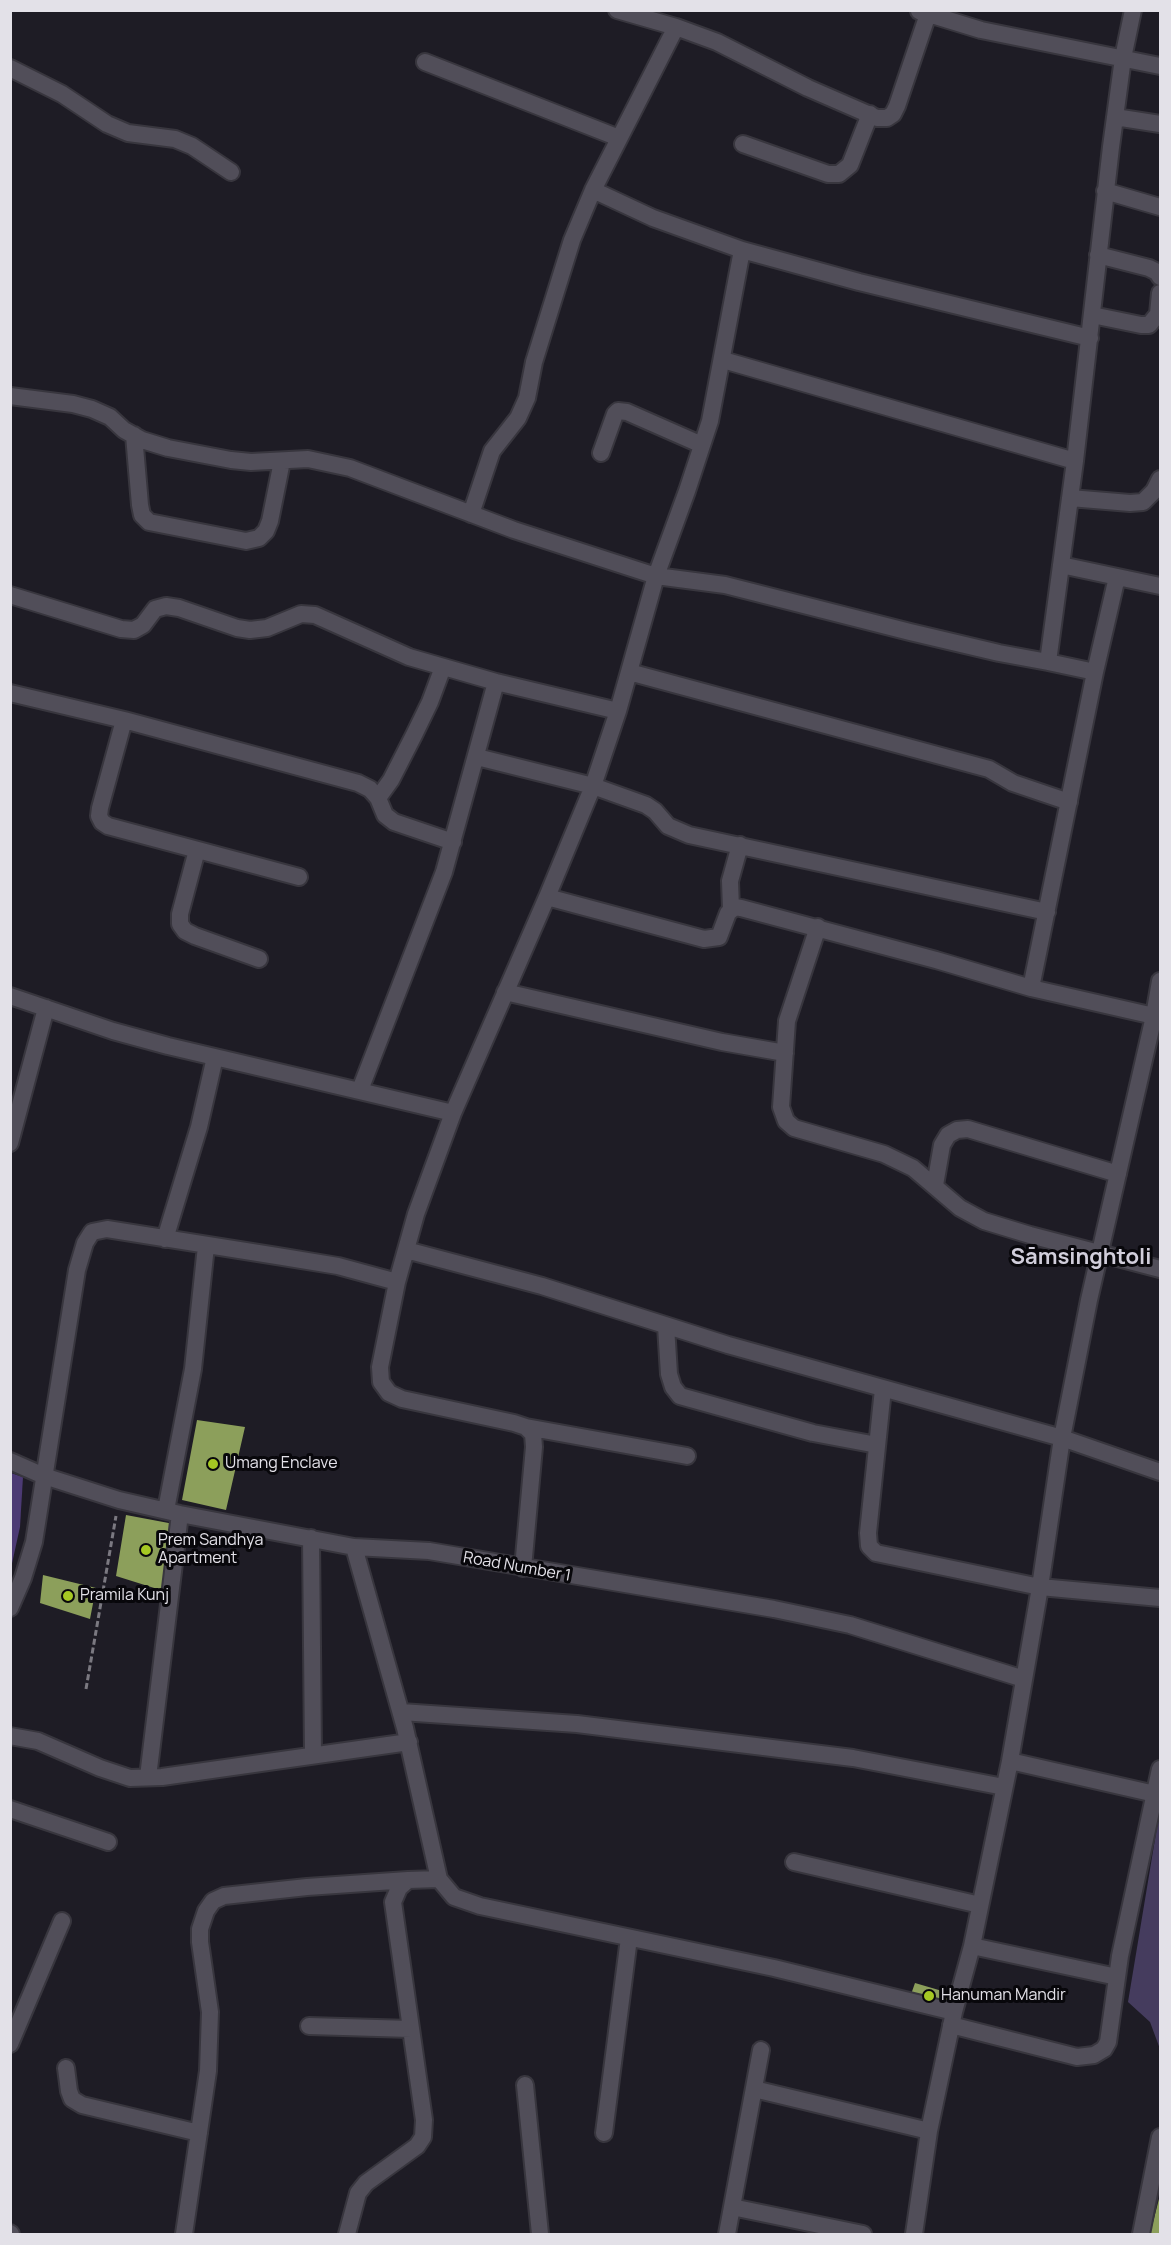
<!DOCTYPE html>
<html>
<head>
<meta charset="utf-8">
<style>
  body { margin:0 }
  #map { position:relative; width:1171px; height:2245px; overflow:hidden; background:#1e1c25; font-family:Manrope,sans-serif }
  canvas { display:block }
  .frame { position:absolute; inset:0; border:12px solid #e3e1e8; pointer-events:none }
</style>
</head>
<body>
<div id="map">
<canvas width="1171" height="2245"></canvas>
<div class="frame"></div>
</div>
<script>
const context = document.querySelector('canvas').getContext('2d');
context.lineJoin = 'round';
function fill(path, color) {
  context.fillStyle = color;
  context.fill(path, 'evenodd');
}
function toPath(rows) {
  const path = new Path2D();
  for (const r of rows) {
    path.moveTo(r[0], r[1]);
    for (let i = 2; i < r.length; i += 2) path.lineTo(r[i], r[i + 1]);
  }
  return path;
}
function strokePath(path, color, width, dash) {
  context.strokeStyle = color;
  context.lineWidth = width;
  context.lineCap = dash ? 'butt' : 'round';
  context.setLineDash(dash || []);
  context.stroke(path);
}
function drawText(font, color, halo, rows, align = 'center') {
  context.font = font + ' Manrope,sans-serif';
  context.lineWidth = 6;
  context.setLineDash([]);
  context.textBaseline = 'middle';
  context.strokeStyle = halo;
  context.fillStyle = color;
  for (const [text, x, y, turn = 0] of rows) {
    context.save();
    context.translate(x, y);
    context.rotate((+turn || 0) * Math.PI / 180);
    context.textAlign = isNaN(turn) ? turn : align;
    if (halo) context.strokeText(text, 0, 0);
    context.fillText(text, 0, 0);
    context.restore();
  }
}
fill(toPath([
  [1160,1809,1160,2049,1150,2022,1128,2002]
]), '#453c5e');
fill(toPath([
  [11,1473,23,1477,20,1527,11,1568]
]), '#4c3a74');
fill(toPath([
  [197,1420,245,1427,226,1510,182,1500],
  [126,1515,174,1524,167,1592,116,1576],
  [43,1575,96,1588,90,1619,40,1603],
  [915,1983,949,1993,945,2010,909,2000],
  [1160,2195,1160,2234,1150,2234]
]), '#8c9f5b');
const minor = toPath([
  [617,10,676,27,717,42,808,88,877,118,887,118,893,114,897,106,928,14],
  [919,11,981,30,1160,66],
  [425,62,619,138],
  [10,68,62,94,107,124,128,133,175,139,192,146,231,172],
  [1115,117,1160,124],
  [743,144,828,174,839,174,850,165,870,114],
  [593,190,653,218,742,250],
  [1105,191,1160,207],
  [1098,255,1149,268,1157,272,1160,277],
  [1092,315,1141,325,1149,325,1158,314,1160,293],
  [723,360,1075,461],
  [10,396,73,404,92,409,110,417,124,430,142,440,168,448,231,460,251,462,308,459,350,468,514,530,656,576,687,491,710,421,742,250,859,282,1090,338],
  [134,435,140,505,142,515,149,522,246,541,259,538,266,531,270,521,282,461],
  [601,453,615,414,618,411,627,412,702,445],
  [1070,498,1130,503,1143,502,1154,491,1160,479],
  [471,514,492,451,518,418,527,398,534,362,572,240,593,190,676,27],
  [1061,565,1160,586],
  [1117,577,1095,672,1031,988,1154,1016],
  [10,595,121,629,134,630,143,625,155,609,166,606,179,608,237,628,250,630,267,628,301,614,315,615,409,657,496,682,618,711],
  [629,672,989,769,1013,783,1069,802],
  [1095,672,1048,662,1075,461,1111,147,1123,58,1133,10],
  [10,693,124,720,358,783,370,789,378,798,385,815,394,822,453,842],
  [124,720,100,808,99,816,102,822,108,826,299,877],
  [477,757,593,786,646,805,655,811,668,826,689,835,1047,912],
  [378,798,391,780,414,735,430,702,443,667],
  [197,850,180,914,180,924,185,931,195,936,259,959],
  [731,909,730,881,740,845],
  [818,927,787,1021,781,1107,786,1121,794,1128,884,1154,913,1168,960,1208,984,1221,1030,1235,1160,1269],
  [1031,988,936,960,741,908,735,907,728,913,719,937,704,939,547,897,593,786,618,711,656,576,725,585,910,632,999,653,1048,662],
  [505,992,722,1042,785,1053],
  [10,996,113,1031,168,1046,453,1113],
  [360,1090,444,872,496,682],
  [10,1143,46,1008],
  [935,1185,942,1145,948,1135,957,1130,968,1129,1118,1174],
  [165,1239,199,1127,215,1057],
  [406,1250,542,1286,728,1345,1062,1438,1160,1472],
  [666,1326,669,1374,673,1387,680,1396,813,1433,877,1445],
  [883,1389,868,1533,869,1546,876,1553,1040,1587,1160,1598],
  [526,1427,687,1456],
  [10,1461,44,1476,119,1500,180,1514,354,1547,429,1551,774,1609,850,1625,1024,1679],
  [166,1510,193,1369,206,1246],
  [311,1538,313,1755],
  [354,1547,405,1728,439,1879,454,1897,480,1906,774,1968,954,2012],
  [523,1568,534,1447,533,1434,526,1427,514,1423,402,1399,389,1393,381,1382,380,1367,397,1282,416,1214,453,1113,547,897],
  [10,1608,23,1578,34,1542,77,1270,85,1243,92,1232,107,1229,277,1256,338,1266,397,1282],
  [401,1712,577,1724,853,1758,1004,1787],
  [10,1736,38,1741,100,1768,130,1778,162,1777,409,1742],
  [1010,1761,1155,1794],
  [148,1777,180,1514],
  [10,1809,108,1842],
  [794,1862,980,1905],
  [972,1946,1117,1977],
  [951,2025,1077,2057,1094,2055,1104,2049,1108,2042,1120,1956,1160,1769],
  [309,2026,411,2029],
  [10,2044,62,1921],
  [66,2068,69,2091,72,2099,82,2105,199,2133],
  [525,2085,540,2234],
  [754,2089,929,2131],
  [604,2133,629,1938],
  [732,2207,863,2234],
  [10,2233,11,2234],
  [184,2234,208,2071,210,2012,200,1942,200,1929,206,1911,213,1901,224,1896,307,1887,408,1880],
  [347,2234,358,2193,366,2183,417,2146,423,2137,424,2120,393,1902,399,1888,408,1880,439,1879],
  [727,2234,761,2050],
  [914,2234,929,2131,954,2012,972,1946,1010,1761,1040,1587,1062,1438,1089,1300,1154,1016,1160,981],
  [1141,2234,1160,2137]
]);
strokePath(minor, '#38363e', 20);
strokePath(toPath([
  [86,1689,116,1516]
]), '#7b7981', 3, [6, 3]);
strokePath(minor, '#514e59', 16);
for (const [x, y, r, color] of [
  [213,1464,6,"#a5c823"],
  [146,1550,6,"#a5c823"],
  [68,1596,6,"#a5c823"],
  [929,1996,6,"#a5c823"]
]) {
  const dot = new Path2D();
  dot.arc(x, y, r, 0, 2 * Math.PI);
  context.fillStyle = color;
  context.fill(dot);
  strokePath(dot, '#08070b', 2);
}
drawText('16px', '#e3e1e8', '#08070b', [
  ["Umang Enclave",225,1464],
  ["Prem Sandhya",158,1541],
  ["Apartment",158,1559],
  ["Pramila Kunj",80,1596],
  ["Hanuman Mandir",941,1996]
], 'left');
drawText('16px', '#e3e1e8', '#08070b', [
  ["Road Number 1",517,1567,10]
]);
drawText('bold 22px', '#d1cedb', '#08070b', [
  ["Sāmsinghtoli",1081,1258]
]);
</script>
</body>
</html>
